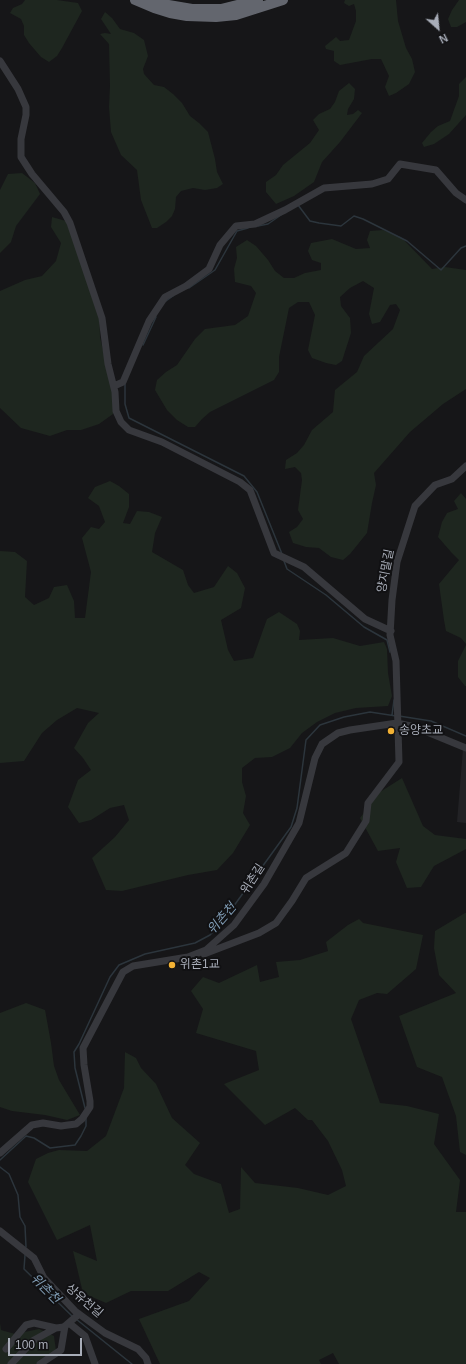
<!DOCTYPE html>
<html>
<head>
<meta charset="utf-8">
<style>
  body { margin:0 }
  #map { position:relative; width:466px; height:1364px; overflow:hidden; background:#161618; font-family:Helvetica,sans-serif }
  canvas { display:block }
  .north { position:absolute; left:418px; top:8px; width:40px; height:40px; -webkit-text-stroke:3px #111113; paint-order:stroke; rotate:153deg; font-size:11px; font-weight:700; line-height:16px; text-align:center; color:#a8adb8 }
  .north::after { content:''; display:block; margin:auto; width:14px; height:18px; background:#a8adb8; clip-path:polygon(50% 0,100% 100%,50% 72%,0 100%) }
  .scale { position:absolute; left:8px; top:1338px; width:74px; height:18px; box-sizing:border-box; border:2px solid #a8adb8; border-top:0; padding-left:5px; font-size:12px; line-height:14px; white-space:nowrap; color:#a8adb8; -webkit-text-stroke:3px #111113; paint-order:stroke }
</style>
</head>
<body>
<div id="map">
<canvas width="466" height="1364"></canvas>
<div class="north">N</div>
<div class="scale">100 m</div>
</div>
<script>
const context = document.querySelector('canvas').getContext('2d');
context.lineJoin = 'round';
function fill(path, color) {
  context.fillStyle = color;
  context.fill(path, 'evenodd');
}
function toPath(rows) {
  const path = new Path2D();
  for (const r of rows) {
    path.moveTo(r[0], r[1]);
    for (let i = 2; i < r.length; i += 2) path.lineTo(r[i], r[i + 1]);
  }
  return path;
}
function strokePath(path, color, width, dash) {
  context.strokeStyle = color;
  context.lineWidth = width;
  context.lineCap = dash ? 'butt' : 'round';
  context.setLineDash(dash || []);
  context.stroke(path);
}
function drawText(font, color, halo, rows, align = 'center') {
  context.font = font + ' Helvetica,"Noto Sans KR",sans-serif';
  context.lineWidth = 4;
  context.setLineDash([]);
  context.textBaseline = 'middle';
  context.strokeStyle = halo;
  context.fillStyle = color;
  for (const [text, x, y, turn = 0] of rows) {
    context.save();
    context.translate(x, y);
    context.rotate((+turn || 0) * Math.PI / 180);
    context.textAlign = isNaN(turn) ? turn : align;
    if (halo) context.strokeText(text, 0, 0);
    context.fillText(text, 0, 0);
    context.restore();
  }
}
fill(toPath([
  [463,749,466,751,466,823,457,822]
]), '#222225');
fill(toPath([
  [25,0,57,0,78,3,82,11,62,48,57,56,49,62,41,57,29,43,24,35,24,26,21,19,10,13,13,8,22,4],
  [345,0,396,0,398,21,406,48,412,59,415,72,409,84,396,93,389,96,385,87,389,76,381,59,372,59,340,65,334,61,334,51,326,49,325,46,336,37,340,41,349,40,356,21,356,11,354,4,349,6,344,3],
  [459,0,466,0,466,22,457,27,451,27,448,19,452,10],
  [105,12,112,18,120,29,134,33,144,40,148,56,143,69,144,74,154,85,164,87,173,94,182,103,190,116,199,123,208,132,215,159,217,172,223,184,217,188,205,190,193,188,181,191,176,197,175,209,172,216,166,222,157,228,152,228,141,200,137,170,121,155,111,132,109,107,110,86,109,44,100,34,105,33,111,34,101,19],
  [466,77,466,115,449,134,434,144,424,147,422,143,431,132,438,126,450,121,459,96,459,84],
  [349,83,355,89,354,99,348,109,347,115,353,114,358,110,362,113,340,142,322,162,314,182,294,196,276,204,266,192,266,182,276,175,283,165,310,143,319,130,313,120,319,114,330,109,335,102,339,91],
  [22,173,35,183,40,194,16,226,11,242,0,253,0,190,8,174],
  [52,217,66,221,99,305,100,337,109,377,115,394,113,414,99,424,81,430,67,430,50,436,21,428,0,408,0,291,25,280,42,276,56,261,61,243,51,227],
  [383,230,401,237,432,269,445,267,466,270,466,389,443,404,410,432,374,473,376,485,372,503,367,533,350,554,343,560,331,557,319,548,306,547,293,543,289,532,297,527,303,519,298,510,302,480,301,473,295,467,285,469,286,460,297,453,304,445,312,430,333,412,335,390,357,372,364,356,393,329,400,310,396,304,390,305,380,322,372,324,369,314,374,288,363,281,350,288,340,297,341,306,350,318,351,333,342,361,336,365,326,363,312,358,308,350,315,315,309,302,298,302,289,308,279,357,279,372,274,380,210,412,202,419,195,427,188,427,177,420,167,410,155,390,157,380,166,372,177,365,195,339,205,329,235,325,248,316,256,293,251,286,235,282,234,269,237,258,236,247,247,240,256,246,268,260,275,271,284,278,294,278,305,273,321,270,321,263,312,260,308,251,311,243,332,239,356,249,370,248,367,240,370,231],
  [110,481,119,486,129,494,129,507,123,523,130,524,137,511,149,512,162,517,155,533,152,552,183,570,188,585,194,593,214,587,228,566,237,573,245,588,241,608,221,620,228,650,234,661,253,658,267,619,279,612,297,624,300,631,299,640,333,638,360,646,384,642,387,649,388,673,392,696,388,706,356,708,335,713,317,722,302,733,290,748,272,757,255,758,242,768,242,782,246,796,243,813,250,825,233,853,217,870,188,875,122,891,106,890,92,858,115,837,129,820,124,805,110,808,91,820,79,823,68,807,78,780,91,770,83,758,74,748,88,723,99,713,77,708,57,720,42,733,24,761,0,763,0,551,15,552,27,561,25,597,34,605,49,598,54,587,67,585,74,601,75,618,85,618,91,572,82,538,91,527,99,529,105,522,99,506,88,498,95,487],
  [461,493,466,499,466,644,461,638,446,631,444,620,439,584,459,560,451,552,438,537,442,522,447,513,458,509,454,501],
  [466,645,466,686,465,686,458,677,458,661],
  [402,778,423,826,435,835,466,839,466,849,434,866,421,887,407,888,396,862,400,848,378,851,360,818,380,792],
  [465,913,466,913,466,1155,460,1152,456,1116,442,1077,417,1067,399,1016,456,993,439,975,434,948,435,931],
  [359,919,363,923,423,935,416,969,387,994,377,993,359,1000,351,1019,380,1103,407,1106,439,1114,434,1144,460,1180,456,1212,466,1212,466,1364,339,1364,333,1353,319,1360,321,1364,160,1364,139,1319,189,1301,210,1278,199,1272,168,1291,131,1291,106,1303,83,1293,73,1251,97,1261,90,1225,57,1240,28,1182,36,1159,48,1153,59,1150,87,1151,106,1136,124,1088,125,1052,136,1058,141,1068,156,1084,172,1118,200,1143,185,1165,194,1174,221,1184,229,1213,240,1209,241,1167,255,1183,298,1188,328,1195,346,1186,342,1170,328,1141,312,1120,308,1120,295,1108,265,1125,224,1084,259,1070,256,1051,196,1033,203,1009,191,991,203,977,219,983,257,965,260,982,279,977,276,962,300,960,328,951,326,942,348,925],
  [26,1003,45,1010,51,1043,54,1066,59,1080,80,1115,67,1120,45,1115,12,1111,0,1107,0,1013],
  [0,1323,1,1330,15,1334,39,1329,54,1336,56,1351,39,1360,36,1364,0,1364]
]), '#1e261f');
strokePath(toPath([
  [298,205,310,221,319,223,341,226,354,216,363,219,407,241,441,270,461,248,466,246],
  [258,226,268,224,281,215],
  [189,288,215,270,237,231,248,228],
  [166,301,173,296],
  [143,345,156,317],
  [125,384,125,404,129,418,244,476,257,492,282,554],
  [284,561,287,569,326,595,364,627,387,640,390,652],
  [392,715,394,700],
  [399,716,431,721,466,736],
  [85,1108,75,1068,74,1052,79,1044,110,977,119,965,145,954,195,943,210,935,220,925,291,827,297,808,306,740,320,725,344,717,370,712,396,716],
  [0,1160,26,1136,34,1138,50,1148,75,1145,81,1136,86,1126,86,1118],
  [0,1167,9,1174,18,1195,20,1217,25,1226,26,1247],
  [25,1255,24,1269,73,1317],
  [76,1319,132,1364]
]), '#2c353c', 1.5);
strokePath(toPath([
  [0,61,18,89,26,107,26,115,21,139,21,157,32,174,64,212,70,223,102,318,108,364,115,392,116,411,121,422,129,430,162,442,240,482,250,490,274,553,304,567,365,619,391,631],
  [114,386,123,382,149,321,165,297,186,286,209,269,220,245,236,226,255,224,285,210,324,188,372,184,388,179,400,164,436,170,456,193,466,200],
  [204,954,259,933,276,923,292,901,306,878,346,853,366,821,368,803,399,762,396,661,390,635,392,600,397,562,415,506,435,485,452,479,466,466],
  [0,1153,32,1125,43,1123,61,1126,68,1125,76,1124,82,1119,90,1107,90,1101,84,1065,83,1048,123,972,133,966,188,957,206,950,234,925,264,884,299,823,315,758,322,744,338,733,350,730,397,723,415,727,466,748],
  [0,1231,34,1258,44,1278,75,1311,105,1333,138,1349,146,1358,148,1364],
  [69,1323,85,1336,95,1364],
  [6,1349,26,1325,34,1323,56,1328],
  [11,1364,34,1340,56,1328,64,1327,79,1314],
  [40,1364,61,1350,65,1326]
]), '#37383d', 7);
strokePath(toPath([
  [135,0,154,8,170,13,187,16,216,17,236,15,283,0],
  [152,0,163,4,192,9,221,9,258,0]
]), '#63666e', 10);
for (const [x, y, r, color] of [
  [391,731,4,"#f2b134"],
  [172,965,4,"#f2b134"]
]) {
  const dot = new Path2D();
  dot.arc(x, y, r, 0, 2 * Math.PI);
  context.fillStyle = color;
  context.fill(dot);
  strokePath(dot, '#111113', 1.5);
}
drawText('12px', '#a8adb8', '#111113', [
  ["양지말길",386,571,-79],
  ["위촌길",253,879,-57],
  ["상유천길",84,1301,41]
]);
drawText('12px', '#a8adb8', '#111113', [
  ["송양초교",399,731],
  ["위촌1교",180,965]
], 'left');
drawText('italic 13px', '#7f9bb3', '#111113', [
  ["위촌천",222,919,-49],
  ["위촌천",45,1289,45]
]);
</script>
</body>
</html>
